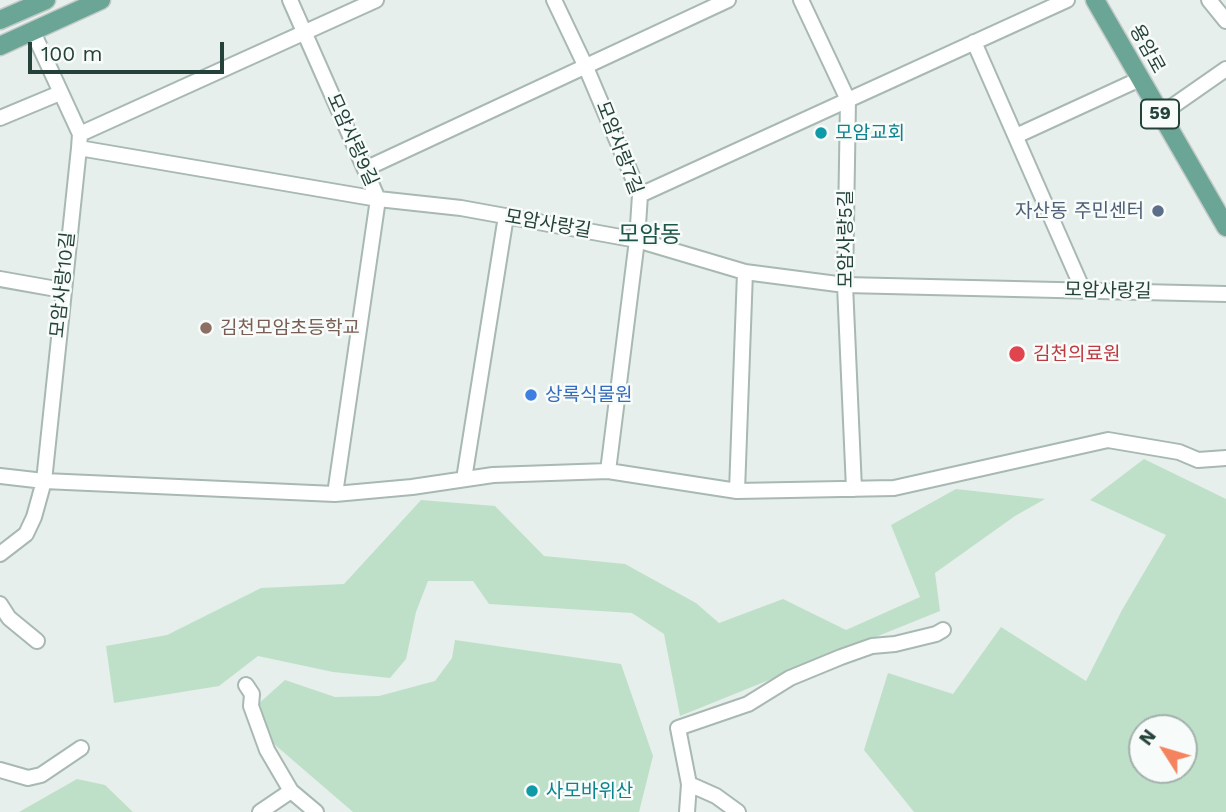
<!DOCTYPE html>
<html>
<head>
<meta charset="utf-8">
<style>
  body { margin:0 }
  #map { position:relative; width:1226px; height:812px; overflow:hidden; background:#e6efeb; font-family:"Work Sans",sans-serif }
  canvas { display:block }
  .north { position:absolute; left:1128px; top:714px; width:70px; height:70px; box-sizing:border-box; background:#f7fbf9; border:2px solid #a3b1ad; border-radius:50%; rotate:307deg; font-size:19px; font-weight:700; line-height:28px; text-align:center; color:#24423a }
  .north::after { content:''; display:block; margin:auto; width:24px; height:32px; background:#f4845f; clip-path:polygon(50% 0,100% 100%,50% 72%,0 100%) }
  .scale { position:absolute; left:28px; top:42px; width:196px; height:32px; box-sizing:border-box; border:4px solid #24423a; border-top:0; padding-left:9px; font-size:21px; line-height:24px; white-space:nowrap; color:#24423a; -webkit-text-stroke:5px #f7fbf9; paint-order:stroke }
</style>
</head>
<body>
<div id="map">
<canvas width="1226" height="812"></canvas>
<div class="north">N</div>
<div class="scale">100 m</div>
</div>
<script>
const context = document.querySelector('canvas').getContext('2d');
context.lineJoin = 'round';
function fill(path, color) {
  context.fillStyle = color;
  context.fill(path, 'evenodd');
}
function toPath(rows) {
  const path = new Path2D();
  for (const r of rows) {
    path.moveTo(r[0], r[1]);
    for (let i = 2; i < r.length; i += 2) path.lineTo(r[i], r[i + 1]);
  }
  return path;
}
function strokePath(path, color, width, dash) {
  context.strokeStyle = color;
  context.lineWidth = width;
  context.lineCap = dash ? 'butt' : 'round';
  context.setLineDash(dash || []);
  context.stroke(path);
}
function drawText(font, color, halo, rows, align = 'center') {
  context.font = font + ' "Work Sans","Noto Sans KR",sans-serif';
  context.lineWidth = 5;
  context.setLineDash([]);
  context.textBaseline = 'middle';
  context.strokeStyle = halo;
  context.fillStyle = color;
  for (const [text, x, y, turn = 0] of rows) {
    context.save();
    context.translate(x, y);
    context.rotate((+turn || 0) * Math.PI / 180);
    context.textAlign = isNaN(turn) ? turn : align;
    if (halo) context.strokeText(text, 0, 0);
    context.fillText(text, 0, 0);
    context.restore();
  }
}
fill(toPath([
  [1144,459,1226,499,1226,812,914,812,864,750,888,673,953,694,1001,627,1086,681,1122,610,1166,535,1090,500],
  [1142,728,1184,728,1184,770,1142,770],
  [956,489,1045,499,1015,516,935,573,940,611,680,716,664,634,632,613,489,604,473,581,428,581,416,612,406,659,390,678,333,672,258,656,219,686,114,703,106,646,167,635,261,588,344,584,421,500,495,506,544,556,625,564,696,603,719,623,783,599,846,630,920,597,891,525],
  [455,640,621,664,653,756,639,812,353,812,267,738,256,706,285,680,335,697,379,696,435,681,452,658],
  [77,779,105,785,133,812,19,812]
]), '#bfe0c8');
const minor = toPath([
  [290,0,378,199,335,494],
  [554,0,585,65,640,195,637,240,608,471],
  [801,0,848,100,845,285,854,489],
  [1209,0,1226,21],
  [974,42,1083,290],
  [1160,115,1226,69],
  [0,118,60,93],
  [80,134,376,0],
  [1016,136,1140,79],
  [79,148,378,199,461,208,637,240,745,272,845,285,1226,294],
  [365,169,728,0],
  [640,195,1067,0],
  [0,279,62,290],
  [0,476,44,481,335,494,412,487,493,475,608,471,737,491,894,488,1108,440,1179,452,1198,460,1226,458],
  [464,479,506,216],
  [737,491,745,272],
  [0,554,26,534,34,517,44,481,79,148,80,134,33,32],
  [0,604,9,618,37,641],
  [246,685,252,694,251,706,267,750,291,791,316,812],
  [0,770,28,778,41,775,81,748],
  [689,784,716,796,738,812],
  [260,812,291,791],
  [687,812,689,784,678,728,748,704,790,678,841,657,872,646,895,644,936,634,943,630]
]);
const major = toPath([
  [1095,0,1226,227],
  [0,20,46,0],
  [0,46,101,0]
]);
strokePath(minor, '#a8b8b2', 18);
strokePath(major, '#c2cac8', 21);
strokePath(minor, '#fff', 14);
strokePath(major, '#6aa596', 18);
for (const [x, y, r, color] of [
  [821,133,7,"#0f9aa8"],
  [1158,211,7,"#5c6f8a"],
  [206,328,7,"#8d6e63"],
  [1017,354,9,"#e0444e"],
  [531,395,7,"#3f7fe0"],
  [532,791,7,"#0f9aa8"]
]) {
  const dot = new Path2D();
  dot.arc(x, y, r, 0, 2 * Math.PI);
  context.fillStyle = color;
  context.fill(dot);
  strokePath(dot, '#f7fbf9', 2.5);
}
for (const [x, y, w] of [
  [1160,114,38]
]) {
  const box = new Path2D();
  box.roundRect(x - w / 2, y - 14.5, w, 29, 5);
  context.fillStyle = '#f7fbf9';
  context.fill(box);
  strokePath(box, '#24423a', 2);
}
drawText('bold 18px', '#24423a', null, [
  ["59",1160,114]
]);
drawText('19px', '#24423a', '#f7fbf9', [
  ["용암로",1147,49,61],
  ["모암사랑9길",352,140,66],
  ["모암사랑7길",619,148,69],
  ["모암사랑길",548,224,10],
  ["모암사랑5길",846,239,-90],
  ["모암사랑10길",63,285,-84],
  ["모암사랑길",1108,291,1]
]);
drawText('19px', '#0d838f', '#f7fbf9', [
  ["모암교회",835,133],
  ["사모바위산",546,791]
], 'left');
drawText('19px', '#4e5e75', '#f7fbf9', [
  ["자산동 주민센터",1144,211]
], 'right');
drawText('19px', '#785e54', '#f7fbf9', [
  ["김천모암초등학교",220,328]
], 'left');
drawText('19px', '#be3a42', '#f7fbf9', [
  ["김천의료원",1033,354]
], 'left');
drawText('19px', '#366cbe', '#f7fbf9', [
  ["상록식물원",545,395]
], 'left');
drawText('23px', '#1f5548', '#f7fbf9', [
  ["모암동",650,235]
]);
</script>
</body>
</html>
